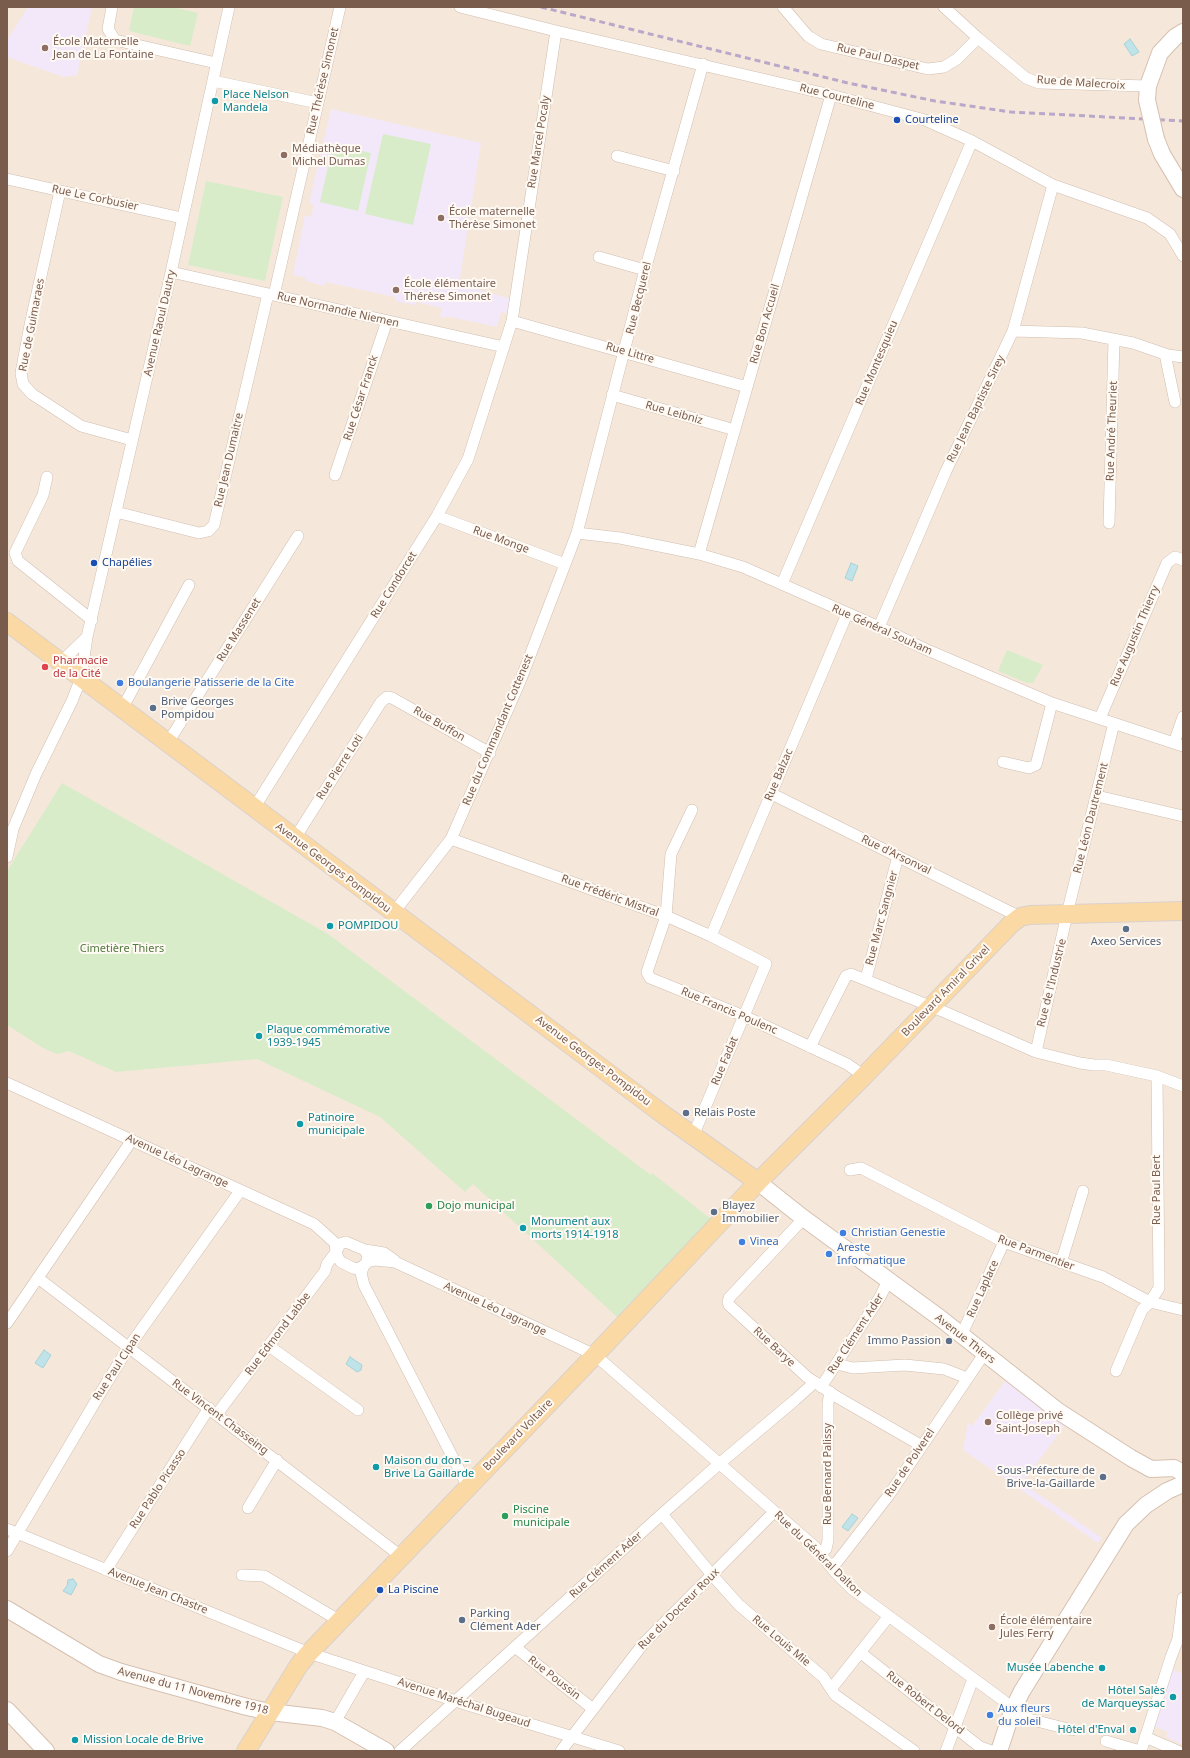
<!DOCTYPE html>
<html>
<head>
<meta charset="utf-8">
<style>
  body { margin:0 }
  #map { position:relative; width:1190px; height:1758px; overflow:hidden; background:#fdf6ec; font-family:"Noto Sans",sans-serif }
  canvas { display:block }
  .frame { position:absolute; inset:0; border:8px solid #7a5c4d; pointer-events:none }
</style>
</head>
<body>
<div id="map">
<canvas width="1190" height="1758"></canvas>
<div class="frame"></div>
</div>
<script>
const context = document.querySelector('canvas').getContext('2d');
context.lineJoin = 'round';
function fill(path, color) {
  context.fillStyle = color;
  context.fill(path, 'evenodd');
}
function toPath(rows) {
  const path = new Path2D();
  for (const r of rows) {
    path.moveTo(r[0], r[1]);
    for (let i = 2; i < r.length; i += 2) path.lineTo(r[i], r[i + 1]);
  }
  return path;
}
function strokePath(path, color, width, dash) {
  context.strokeStyle = color;
  context.lineWidth = width;
  context.lineCap = dash ? 'butt' : 'round';
  context.setLineDash(dash || []);
  context.stroke(path);
}
function drawText(font, color, halo, rows, align = 'center') {
  context.font = font + ' "Noto Sans",sans-serif';
  context.lineWidth = 4;
  context.setLineDash([]);
  context.textBaseline = 'middle';
  context.strokeStyle = halo;
  context.fillStyle = color;
  for (const [text, x, y, turn = 0] of rows) {
    context.save();
    context.translate(x, y);
    context.rotate((+turn || 0) * Math.PI / 180);
    context.textAlign = isNaN(turn) ? turn : align;
    if (halo) context.strokeText(text, 0, 0);
    context.fillText(text, 0, 0);
    context.restore();
  }
}
fill(toPath([
  [7,7,1183,7,1183,1751,7,1751]
]), '#f5e8da');
fill(toPath([
  [28,7,92,7,77,75,64,77,7,57,7,40],
  [331,109,481,143,459,284,511,299,508,313,501,312,497,327,446,316,445,318,440,317,442,308,416,302,415,305,395,301,395,297,326,282,325,286,306,281,306,278,293,275,305,215,311,217,314,205,309,203],
  [1006,1380,1066,1424,1022,1483,1102,1538,1098,1543,963,1450,968,1423,972,1426],
  [1171,1669,1183,1674,1183,1745,1166,1737,1168,1732,1153,1726]
]), '#f3e8fa');
fill(toPath([
  [134,7,172,7,198,13,190,46,129,31],
  [383,134,431,144,413,225,365,214],
  [333,144,371,153,358,211,320,202],
  [206,181,283,197,265,281,188,265],
  [1007,650,1043,665,1033,683,1027,683,998,671],
  [62,783,328,934,651,1175,652,1173,711,1219,617,1317,473,1184,465,1192,380,1117,257,1059,116,1072,69,1051,57,1054,43,1048,7,1025,7,871]
]), '#d8ecc9');
const water = toPath([
  [1130,39,1139,52,1132,56,1124,44,1130,39],
  [851,563,858,566,852,581,845,578,851,563],
  [44,1350,51,1355,43,1368,35,1363,44,1350],
  [350,1357,362,1365,361,1370,357,1372,346,1364,350,1357],
  [852,1514,858,1518,848,1531,842,1527,852,1514],
  [73,1579,77,1584,71,1595,63,1591,67,1586,68,1580,73,1579]
]);
fill(water, '#bfe3e8');
strokePath(water, '#a5d3da', 1);
const street = toPath([
  [112,7,108,29,115,40,216,63],
  [460,7,556,31,831,95,925,120,972,141,1053,185,1147,218,1170,234,1183,256],
  [783,7,808,36,821,44,928,69,944,67,957,59,978,38],
  [944,7,978,38,1026,78,1039,83,1148,86],
  [213,81,318,103],
  [617,156,674,171],
  [7,179,182,218],
  [60,191,30,325,21,373,23,384,32,394,81,426,132,440],
  [599,257,645,270],
  [171,272,504,347],
  [274,295,340,7],
  [512,321,747,387],
  [1013,331,1082,333,1133,343,1168,355,1183,357],
  [1165,354,1175,402],
  [612,395,735,430],
  [335,475,387,321],
  [47,477,43,495,15,553,18,561,92,620],
  [116,512,199,533,208,531,214,525,268,294],
  [437,516,565,564],
  [1109,523,1114,340],
  [577,533,620,538,699,554,743,567,879,627,925,649,1052,703,1183,746],
  [699,554,831,95],
  [782,584,972,141],
  [879,627,946,471,1013,331,1053,185],
  [60,663,87,637],
  [122,709,189,585],
  [1100,718,1167,563,1175,557,1183,560],
  [1174,743,1183,717],
  [167,744,298,536],
  [1003,762,1029,768,1036,765,1052,703],
  [772,794,1020,917],
  [1097,796,1183,816],
  [254,808,437,516,468,459,512,321,556,31],
  [692,810,671,854,666,916,647,972,650,978,744,1016,847,1064,864,1076],
  [295,838,381,702,387,697,392,698,490,753],
  [451,839,666,916,711,936,766,964,693,1136],
  [7,857,13,829,36,774,72,701,81,678,87,637,168,286,229,7],
  [394,912,451,839,521,679,577,533,645,270,703,64],
  [711,936,847,614],
  [866,979,898,856],
  [810,1047,846,976,851,974,947,1013,1036,1052,1080,1063,1094,1065,1106,1065,1157,1076,1183,1086],
  [1036,1052,1067,914,1114,723],
  [7,1083,314,1224,335,1243,336,1252,327,1264,325,1271,217,1414],
  [850,1170,861,1168,1004,1242,1103,1277,1150,1302,1183,1310],
  [804,1218,729,1298,728,1302,729,1305,807,1377,837,1397,922,1446],
  [346,1242,365,1250,368,1256,367,1262,365,1265,358,1269,353,1268,341,1262,338,1258,336,1252,340,1244,346,1242],
  [365,1250,384,1253,394,1260],
  [367,1262,375,1260,395,1262,595,1355,815,1547,835,1572,852,1589,1004,1701,1021,1717,1072,1730],
  [1061,1263,1083,1191],
  [364,1265,361,1273,364,1285,468,1487],
  [38,1278,402,1557],
  [7,1323,132,1140],
  [961,1336,1004,1242],
  [269,1346,358,1410],
  [837,1364,853,1368,905,1365,944,1369,967,1378],
  [1116,1371,1142,1310,1150,1302,1159,1288,1157,1076],
  [821,1387,880,1297,888,1281],
  [248,1508,277,1460],
  [662,1514,712,1575,739,1605,823,1677,835,1695,914,1751],
  [7,1529,309,1653,468,1705,619,1751],
  [7,1551,101,1392,128,1348,240,1191],
  [821,1553,826,1549,828,1540,828,1403,830,1392],
  [830,1566,837,1562,889,1495,984,1354],
  [106,1570,209,1408],
  [242,1575,264,1576,340,1621],
  [515,1647,593,1709],
  [861,1653,980,1747,991,1751],
  [831,1689,889,1616],
  [335,1722,364,1672],
  [1145,1737,1178,1751],
  [1106,1741,1140,1751],
  [400,1751,662,1514,719,1464,795,1400,815,1382],
  [561,1751,643,1644,774,1512],
  [946,1751,973,1679],
  [1141,1751,1171,1657,1178,1639,1183,1598]
]);
const secondary = toPath([
  [1147,100,1148,86,1160,53,1175,37,1183,32],
  [1156,139,1162,154,1183,189],
  [758,1182,802,1217,940,1318,1058,1411,1131,1458,1151,1469,1174,1468,1183,1473],
  [7,1609,99,1664,121,1672,247,1707,270,1712,322,1718,335,1722,386,1751],
  [7,1710,46,1751],
  [999,1751,1013,1709,1022,1691,1126,1524,1146,1505,1167,1491,1183,1484]
]);
const primary = toPath([
  [7,622,664,1115,758,1182],
  [246,1751,299,1665,309,1653,595,1355,758,1182,864,1076,1011,924,1020,917,1030,915,1183,911]
]);
strokePath(street, '#d1beb0', 12);
strokePath(secondary, '#d6c0b0', 18);
strokePath(primary, '#dad1cd', 20);
strokePath(street, '#fff', 11);
strokePath(secondary, '#fff', 16);
strokePath(primary, '#fbd9a5', 18);
strokePath(toPath([
  [541,7,848,83,935,101,1011,112,1183,121]
]), '#b9a8c9', 3, [6, 4]);
const secondaryBridge = toPath([
  [1147,100,1156,139]
]);
strokePath(secondaryBridge, '#d6c0b0', 18, []);
strokePath(secondaryBridge, '#fff', 16);
for (const [x, y, r, color] of [
  [45,48,4,"#8d6e63"],
  [215,101,4,"#0f9aa8"],
  [897,120,4,"#1a4fb4"],
  [284,155,4,"#8d6e63"],
  [441,218,4,"#8d6e63"],
  [396,290,4,"#8d6e63"],
  [94,563,4,"#1a4fb4"],
  [45,667,4,"#e0444e"],
  [120,683,4,"#3f7fe0"],
  [153,708,4,"#5c6f8a"],
  [330,926,4,"#0f9aa8"],
  [1126,929,4,"#5c6f8a"],
  [259,1036,4,"#0f9aa8"],
  [686,1113,4,"#5c6f8a"],
  [300,1124,4,"#0f9aa8"],
  [429,1206,4,"#2e9e5b"],
  [714,1212,4,"#5c6f8a"],
  [523,1228,4,"#0f9aa8"],
  [843,1233,4,"#3f7fe0"],
  [742,1242,4,"#3f7fe0"],
  [829,1254,4,"#3f7fe0"],
  [949,1341,4,"#5c6f8a"],
  [988,1422,4,"#8d6e63"],
  [376,1467,4,"#0f9aa8"],
  [1103,1477,4,"#5c6f8a"],
  [505,1516,4,"#2e9e5b"],
  [380,1590,4,"#1a4fb4"],
  [462,1620,4,"#5c6f8a"],
  [992,1627,4,"#8d6e63"],
  [1102,1668,4,"#0f9aa8"],
  [1173,1697,4,"#0f9aa8"],
  [990,1715,4,"#3f7fe0"],
  [1133,1730,4,"#0f9aa8"],
  [75,1740,4,"#0f9aa8"]
]) {
  const dot = new Path2D();
  dot.arc(x, y, r, 0, 2 * Math.PI);
  context.fillStyle = color;
  context.fill(dot);
  strokePath(dot, '#fffaf3', 1.5);
}
drawText('11px', '#785e54', '#fffaf3', [
  ["École Maternelle",53,42],
  ["Jean de La Fontaine",53,55],
  ["Médiathèque",292,149],
  ["Michel Dumas",292,162],
  ["École maternelle",449,212],
  ["Thérèse Simonet",449,225],
  ["École élémentaire",404,284],
  ["Thérèse Simonet",404,297],
  ["Collège privé",996,1416],
  ["Saint-Joseph",996,1429],
  ["École élémentaire",1000,1621],
  ["Jules Ferry",1000,1634]
], 'left');
drawText('11px', '#7a5c4d', '#fffaf3', [
  ["Rue Paul Daspet",878,57,13],
  ["Rue Thérèse Simonet",323,81,-77],
  ["Rue de Malecroix",1081,83,4],
  ["Rue Courteline",837,97,14],
  ["Rue Marcel Pocaly",539,142,-81],
  ["Rue Le Corbusier",95,198,12],
  ["Rue Becquerel",639,298,-76],
  ["Rue Normandie Niemen",338,310,13],
  ["Avenue Raoul Dautry",160,323,-77],
  ["Rue Bon Accueil",765,324,-74],
  ["Rue de Guimaraes",32,325,-79],
  ["Rue Littre",630,353,16],
  ["Rue Montesquieu",877,363,-67],
  ["Rue César Franck",361,398,-72],
  ["Rue Jean Baptiste Sirey",976,409,-64],
  ["Rue Leibniz",674,413,16],
  ["Rue André Theuriet",1112,431,-88],
  ["Rue Jean Dumaitre",229,460,-77],
  ["Rue Monge",501,540,20],
  ["Rue Condorcet",394,585,-58],
  ["Rue Massenet",239,630,-58],
  ["Rue Général Souham",882,630,24],
  ["Rue Augustin Thierry",1135,636,-67],
  ["Rue Buffon",439,724,30],
  ["Rue du Commandant Cottenest",498,730,-67],
  ["Rue Pierre Loti",340,767,-57],
  ["Rue Balzac",779,775,-67],
  ["Rue Léon Dautrement",1091,818,-76],
  ["Rue d'Arsonval",896,855,26],
  ["Avenue Georges Pompidou",333,868,37],
  ["Rue Frédéric Mistral",610,896,20],
  ["Rue Marc Sangnier",882,918,-75],
  ["Rue de l'Industrie",1052,983,-76],
  ["Boulevard Amiral Grivel",946,991,-46],
  ["Rue Francis Poulenc",729,1011,23],
  ["Avenue Georges Pompidou",593,1061,37],
  ["Rue Fadat",725,1061,-67],
  ["Avenue Léo Lagrange",177,1161,25],
  ["Rue Paul Bert",1157,1190,-90],
  ["Rue Parmentier",1036,1253,21],
  ["Rue Laplace",983,1289,-66],
  ["Avenue Léo Lagrange",495,1309,25],
  ["Rue Edmond Labbe",278,1334,-53],
  ["Rue Clément Ader",856,1334,-57],
  ["Avenue Thiers",965,1339,38],
  ["Rue Barye",774,1347,43],
  ["Rue Paul Cipan",117,1367,-57],
  ["Rue Vincent Chasseing",220,1417,37],
  ["Boulevard Voltaire",518,1435,-46],
  ["Rue de Polverel",910,1463,-56],
  ["Rue Bernard Palissy",828,1474,-90],
  ["Rue Pablo Picasso",158,1489,-57],
  ["Rue du Général Dalton",818,1554,44],
  ["Rue Clément Ader",606,1565,-42],
  ["Avenue Jean Chastre",158,1591,22],
  ["Rue du Docteur Roux",679,1609,-45],
  ["Rue Louis Mie",781,1641,40],
  ["Rue Poussin",554,1678,38],
  ["Avenue du 11 Novembre 1918",193,1691,15],
  ["Avenue Maréchal Bugeaud",464,1703,18],
  ["Rue Robert Delord",925,1703,38]
]);
drawText('11px', '#0d838f', '#fffaf3', [
  ["Place Nelson",223,95],
  ["Mandela",223,108],
  ["POMPIDOU",338,926],
  ["Plaque commémorative",267,1030],
  ["1939-1945",267,1043],
  ["Patinoire",308,1118],
  ["municipale",308,1131],
  ["Monument aux",531,1222],
  ["morts 1914-1918",531,1235],
  ["Maison du don –",384,1461],
  ["Brive La Gaillarde",384,1474],
  ["Musée Labenche",1094,1668,"right"],
  ["Hôtel Salès",1165,1691,"right"],
  ["de Marqueyssac",1165,1704,"right"],
  ["Hôtel d'Enval",1125,1730,"right"],
  ["Mission Locale de Brive",83,1740]
], 'left');
drawText('11px', '#164399', '#fffaf3', [
  ["Courteline",905,120],
  ["Chapélies",102,563],
  ["La Piscine",388,1590]
], 'left');
drawText('11px', '#be3a42', '#fffaf3', [
  ["Pharmacie",53,661],
  ["de la Cité",53,674]
], 'left');
drawText('11px', '#366cbe', '#fffaf3', [
  ["Boulangerie Patisserie de la Cite",128,683],
  ["Christian Genestie",851,1233],
  ["Vinea",750,1242],
  ["Areste",837,1248],
  ["Informatique",837,1261],
  ["Aux fleurs",998,1709],
  ["du soleil",998,1722]
], 'left');
drawText('11px', '#4e5e75', '#fffaf3', [
  ["Brive Georges",161,702],
  ["Pompidou",161,715],
  ["Axeo Services",1126,942,"center"],
  ["Relais Poste",694,1113],
  ["Blayez",722,1206],
  ["Immobilier",722,1219],
  ["Immo Passion",941,1341,"right"],
  ["Sous-Préfecture de",1095,1471,"right"],
  ["Brive-la-Gaillarde",1095,1484,"right"],
  ["Parking",470,1614],
  ["Clément Ader",470,1627]
], 'left');
drawText('11px', '#537a41', '#fffaf3', [
  ["Cimetière Thiers",122,949]
]);
drawText('11px', '#27864d', '#fffaf3', [
  ["Dojo municipal",437,1206],
  ["Piscine",513,1510],
  ["municipale",513,1523]
], 'left');
</script>
</body>
</html>
